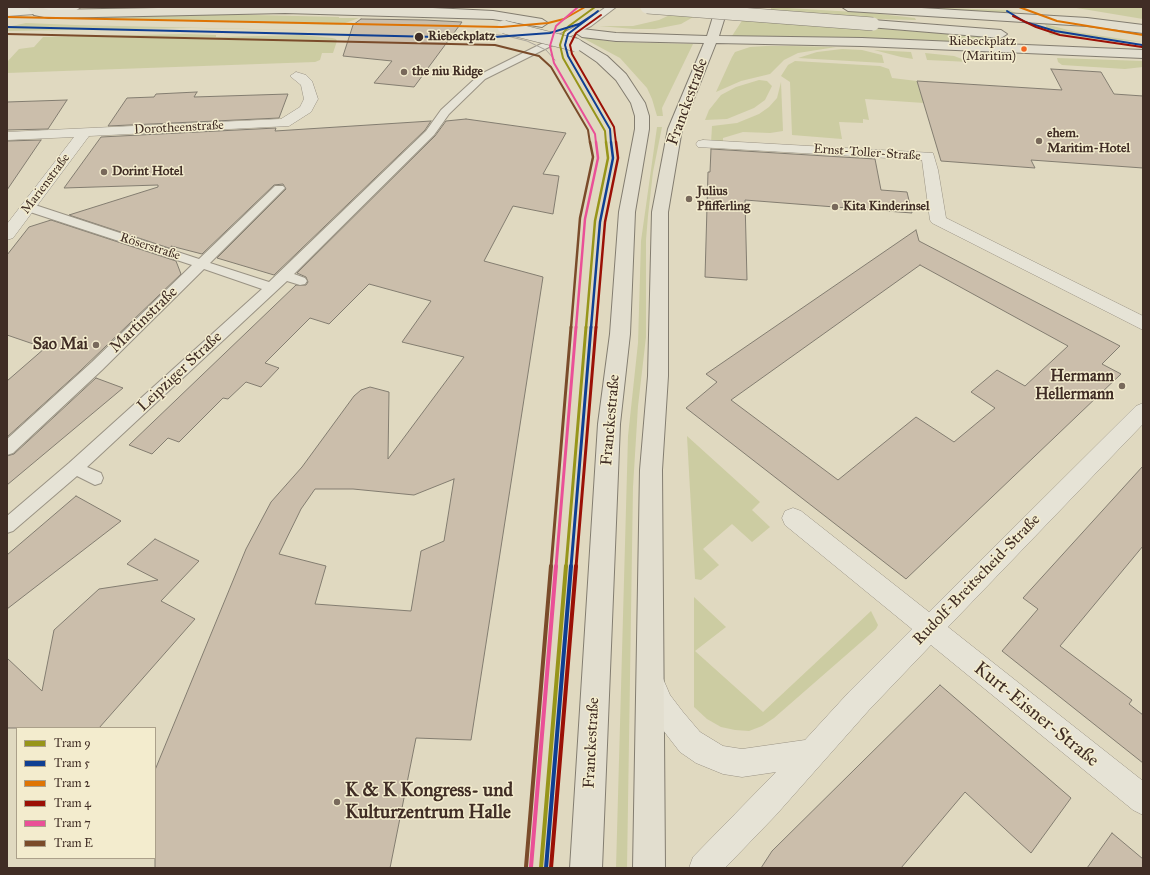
<!DOCTYPE html>
<html>
<head>
<meta charset="utf-8">
<style>
  body { margin:0 }
  #map { position:relative; width:1150px; height:875px; overflow:hidden; background:#e0d9c0; font-family:"IM FELL Great Primer",serif }
  canvas { display:block }
  .frame { position:absolute; inset:0; border:8px solid #402d25; pointer-events:none }
  .legend { position:absolute; left:16px; top:727px; width:140px; height:132px; box-sizing:border-box; background:#f3ecce; border:1px solid #aba08a; margin:0; padding:5px 7px; list-style:none; font-size:12px; color:#402d25 }
  .legend li { display:flex; align-items:center; gap:8px; height:20px }
  .legend b { width:20px; border:1px solid #aba08a }
</style>
</head>
<body>
<div id="map">
<canvas width="1150" height="875"></canvas>
<div class="frame"></div>
<ul class="legend">
<li><b style="height:5px;background:#97951a"></b>Tram 9</li>
<li><b style="height:5px;background:#0f3f93"></b>Tram 5</li>
<li><b style="height:5px;background:#de7404"></b>Tram 2</li>
<li><b style="height:5px;background:#9b1006"></b>Tram 4</li>
<li><b style="height:5px;background:#ea5097"></b>Tram 7</li>
<li><b style="height:5px;background:#7a4b2a"></b>Tram E</li>
</ul>
</div>
<script>
const context = document.querySelector('canvas').getContext('2d');
context.lineJoin = 'round';
function fill(path, color) {
  context.fillStyle = color;
  context.fill(path, 'evenodd');
}
function toPath(rows) {
  const path = new Path2D();
  for (const r of rows) {
    path.moveTo(r[0], r[1]);
    for (let i = 2; i < r.length; i += 2) path.lineTo(r[i], r[i + 1]);
  }
  return path;
}
function strokePath(path, color, width, dash) {
  context.strokeStyle = color;
  context.lineWidth = width;
  context.lineCap = dash ? 'butt' : 'round';
  context.setLineDash(dash || []);
  context.stroke(path);
}
function drawText(font, color, halo, rows, align = 'center') {
  context.font = font + ' "IM FELL Great Primer",serif';
  context.lineWidth = 3;
  context.setLineDash([]);
  context.textBaseline = 'middle';
  context.strokeStyle = halo;
  context.fillStyle = color;
  for (const [text, x, y, turn = 0] of rows) {
    context.save();
    context.translate(x, y);
    context.rotate((+turn || 0) * Math.PI / 180);
    context.textAlign = isNaN(turn) ? turn : align;
    if (halo) context.strokeText(text, 0, 0);
    context.fillText(text, 0, 0);
    context.restore();
  }
}
fill(toPath([
  [771,7,871,13,915,18,916,20,872,19,771,11],
  [902,7,1010,10,1024,17],
  [1070,7,1143,8,1143,19,1089,10],
  [213,14,339,17,339,18,359,18,340,25,69,18],
  [672,14,695,16,681,24,655,29,634,29,599,26,633,26,659,20],
  [743,19,1007,38,1008,41,995,43,732,36],
  [26,23,75,25,342,31,191,28,7,31,7,27],
  [1045,24,1076,32,1142,42,1050,35],
  [185,34,216,35,216,37,302,35,332,38,336,39,337,41,333,53,322,53,320,60,315,62,7,73,7,62,19,49,34,47,43,37],
  [581,37,615,42,693,44,662,108,663,116,657,116,652,99,647,88,620,58],
  [766,46,791,46,836,47,798,53,784,60,770,74,741,81,716,92,732,57,735,52,750,47],
  [842,49,862,50,882,55,884,63,798,58,817,52],
  [874,50,911,52,913,59,901,57],
  [925,53,954,56,970,62,927,60],
  [1057,58,1143,61,1143,67,1125,69,1062,65,1058,62],
  [795,61,880,66,889,69,892,78,917,81,924,103,865,99,869,120,863,119,863,123,839,122,842,139,792,135,790,82,781,76,788,65],
  [759,80,767,81,772,86,765,100,754,108,727,119,705,120,709,110,721,95,736,87],
  [781,82,783,131,770,133,743,132,723,138,723,143,711,143,712,126,737,123,759,114,769,107,777,98],
  [657,127,662,127,653,172,648,216,646,240,646,337,638,406,633,487,627,868,616,868,628,436,638,343,641,241],
  [687,436,760,502,752,510,770,527,752,542,732,524,703,549,719,565,701,580,695,579],
  [694,597,726,627,695,651,763,712,871,611,878,625,876,629,774,718,762,726,749,731,735,730,721,727,707,719,694,707]
]), '#cccca2');
const building = toPath([
  [361,19,425,20,462,22,414,87,374,83,392,61,343,56,353,25,361,19],
  [1051,69,1101,72,1114,94,1143,96,1143,168,1031,160,1035,168,941,161,917,81,1062,90,1051,69],
  [197,92,194,97,288,94,279,118,108,126,127,98,154,97,156,94,197,92],
  [67,100,48,129,7,130,7,102,67,100],
  [466,119,566,133,543,174,559,176,553,214,513,206,484,261,543,277,471,740,416,738,390,868,155,868,155,770,246,549,271,502,302,467,354,396,361,390,370,387,389,392,388,459,464,357,402,342,431,301,369,284,329,324,310,318,265,363,279,368,261,387,246,382,228,399,223,398,179,442,168,438,152,454,129,445,296,285,306,285,308,282,306,277,297,273,435,136,446,121,466,119],
  [454,479,444,541,421,551,411,611,315,604,326,566,279,554,301,509,315,489,353,489,414,495,454,479],
  [431,121,425,130,274,275,217,258,286,189,283,184,274,185,202,254,171,246,172,249,69,215,158,187,158,185,64,188,101,137,276,128,275,131,431,121],
  [41,140,7,190,7,141,41,140],
  [711,149,875,159,881,190,907,192,912,213,745,200,747,280,705,277,708,172,710,172,711,149],
  [51,220,176,261,181,274,80,371,7,437,7,381,45,348,7,335,7,255,29,227,51,220],
  [916,230,919,241,1120,346,1102,364,1121,374,906,579,686,408,717,382,706,374,916,230],
  [920,265,1068,346,1025,386,997,370,971,392,995,408,954,442,916,417,838,480,731,400,920,265],
  [96,378,123,388,7,485,7,456,14,454,96,378],
  [1143,466,1143,546,1060,646,1132,700,1129,704,1143,715,1143,763,1002,651,1038,609,1023,598,1143,466],
  [76,496,121,521,7,609,7,555,76,496],
  [155,539,199,561,161,601,195,619,99,728,7,728,7,658,42,691,54,630,99,589,158,580,127,564,155,539],
  [940,685,1071,798,1031,853,965,792,901,868,761,868,772,851,940,685],
  [1112,833,1143,859,1143,868,1087,868,1112,833]
]);
fill(building, '#cbbeab');
strokePath(building, '#837d70', 1);
const pedestrian = toPath([
  [606,7,616,7,591,26,485,79,449,114,434,135,294,274,305,278,307,281,305,284,300,285,287,281,87,467,101,473,103,478,101,483,95,485,77,476,13,531,7,533,7,516,69,463,262,289,204,269,102,370,13,453,7,455,7,439,92,362,192,265,24,210,22,207,24,204,32,204,199,259,275,186,283,186,285,188,210,263,269,282,426,131,441,110,479,75,585,22,606,7]
]);
const minor = toPath([
  [296,72,306,75,312,81,318,99,311,112,289,126,89,136,13,238,7,240,7,224,74,137,7,140,7,132,281,119,300,107,304,99,301,85,290,76,296,72],
  [703,140,933,153,938,170,946,218,1143,316,1143,330,932,223,930,220,922,160,698,147,696,144,698,141,703,140],
  [1143,403,1143,424,948,627,1143,781,1143,815,1133,810,931,645,869,710,776,815,725,868,689,868,693,857,776,772,742,777,723,774,696,763,680,752,649,712,639,683,643,674,652,670,661,674,670,695,683,712,700,732,723,746,742,749,805,740,849,692,912,629,785,525,782,518,785,511,793,508,801,511,929,612,1136,406,1143,403]
]);
const tertiary = toPath([
  [27,7,81,7,75,11,7,16,7,8,27,7]
]);
const primary = toPath([
  [27,7,40,7,49,10,212,7,433,8,493,11,542,19,548,23,542,27,493,19,285,13,49,18,34,15,27,7],
  [716,7,728,7,719,36,862,38,1143,50,1143,58,862,46,716,43,682,129,668,212,668,376,662,470,665,868,633,868,640,470,648,376,652,212,668,129,704,43,616,41,582,37,576,33,582,29,616,33,707,36,716,7],
  [842,7,905,7,1087,18,1143,25,1143,33,1087,26,848,11,842,7],
  [873,20,1001,30,1007,34,1001,38,869,27,867,24,873,20],
  [576,38,607,56,626,74,645,103,649,116,649,129,635,212,630,334,620,424,602,868,570,868,598,424,610,334,619,212,635,129,635,116,631,103,616,80,597,62,572,45,570,42,576,38]
]);
strokePath(pedestrian, '#9a9384', 2);
strokePath(minor, '#9a9384', 1);
strokePath(tertiary, '#9a9384', 2);
strokePath(primary, '#837d70', 2);
fill(pedestrian, '#e6e3d6');
fill(minor, '#e6e3d6');
fill(tertiary, '#e6e3d6');
fill(primary, '#e2decf');
strokePath(toPath([
  [481,33,507,36,527,41,546,50,555,60]
]), '#aaa59b', 1);
const primaryBridge = toPath([
  [647,7,873,24],
  [504,27,576,45]
]);
strokePath(primaryBridge, '#837d70', 14, []);
strokePath(primaryBridge, '#e2decf', 13);
strokePath(toPath([
  [595,7,569,26,564,32,560,45,563,58,605,131,606,143]
]), '#97951a', 2);
strokePath(toPath([
  [586,328,595,221,608,158,606,142]
]), '#97951a', 2.5);
strokePath(toPath([
  [566,567,586,327]
]), '#97951a', 3);
strokePath(toPath([
  [541,868,566,566]
]), '#97951a', 4);
strokePath(toPath([
  [598,11,568,34,565,45,568,56,610,129,611,143],
  [1007,11,1025,22,1055,31,1142,45],
  [7,27,481,38,550,33,579,24,597,12]
]), '#0f3f93', 2);
strokePath(toPath([
  [591,328,600,222,613,158,611,142]
]), '#0f3f93', 2.5);
strokePath(toPath([
  [571,567,591,327]
]), '#0f3f93', 3);
strokePath(toPath([
  [546,868,571,566]
]), '#0f3f93', 4);
strokePath(toPath([
  [1019,7,1057,21,1143,35],
  [7,17,502,27,548,23,564,19,585,7]
]), '#de7404', 2);
strokePath(toPath([
  [601,15,576,33,570,45,572,54,614,127,616,143],
  [1013,16,1036,27,1060,35,1142,47]
]), '#9b1006', 2);
strokePath(toPath([
  [596,328,605,222,618,158,616,142]
]), '#9b1006', 2.5);
strokePath(toPath([
  [576,567,596,327]
]), '#9b1006', 3);
strokePath(toPath([
  [551,868,576,566]
]), '#9b1006', 4);
strokePath(toPath([
  [578,7,556,26,550,46,554,63,595,134,596,143]
]), '#ea5097', 2);
strokePath(toPath([
  [576,328,585,219,598,158,596,142]
]), '#ea5097', 2.5);
strokePath(toPath([
  [556,567,576,327]
]), '#ea5097', 3);
strokePath(toPath([
  [531,867,556,566]
]), '#ea5097', 4);
strokePath(toPath([
  [7,34,495,45,539,56,551,67,588,130,590,143]
]), '#7a4b2a', 2);
strokePath(toPath([
  [571,328,580,218,593,157,590,142]
]), '#7a4b2a', 2.5);
strokePath(toPath([
  [551,567,571,327]
]), '#7a4b2a', 3);
strokePath(toPath([
  [526,867,551,566]
]), '#7a4b2a', 4);
for (const [x, y, r, color] of [
  [419,37,5,"#402d25"],
  [1024,49,3.5,"#f26522"],
  [404,72,4,"#78695b"],
  [1039,141,4,"#78695b"],
  [104,172,4,"#78695b"],
  [689,199,4,"#78695b"],
  [835,207,4,"#78695b"],
  [96,345,4,"#78695b"],
  [1122,386,4,"#78695b"],
  [337,802,4,"#78695b"]
]) {
  const dot = new Path2D();
  dot.arc(x, y, r, 0, 2 * Math.PI);
  context.fillStyle = color;
  context.fill(dot);
  strokePath(dot, '#f3ecce', 1.5);
}
drawText('bold 13px', '#402d25', '#f3ecce', [
  ["Riebeckplatz",428,37]
], 'left');
drawText('13px', '#402d25', '#f3ecce', [
  ["Riebeckplatz",1016,42],
  ["(Maritim)",1016,57]
], 'right');
drawText('bold 13px', '#402d25', '#f3ecce', [
  ["the niu Ridge",412,72],
  ["ehem.",1047,134],
  ["Maritim-Hotel",1047,149],
  ["Dorint Hotel",112,172],
  ["Julius",697,192],
  ["Pfifferling",697,207],
  ["Kita Kinderinsel",843,207]
], 'left');
drawText('13px', '#402d25', '#f3ecce', [
  ["Dorotheenstraße",179,128,-3],
  ["Ernst-Toller-Straße",867,153,4],
  ["Marienstraße",46,184,-53],
  ["Röserstraße",150,247,18]
]);
drawText('16px', '#402d25', '#f3ecce', [
  ["Franckestraße",688,102,-70],
  ["Martinstraße",144,320,-44],
  ["Leipziger Straße",180,372,-43],
  ["Franckestraße",611,420,-85],
  ["Rudolf-Breitscheid-Straße",977,580,-46],
  ["Franckestraße",592,743,-87]
]);
drawText('bold 16px', '#402d25', '#f3ecce', [
  ["Sao Mai",88,345],
  ["Hermann",1114,377],
  ["Hellermann",1114,395]
], 'right');
drawText('19px', '#402d25', '#f3ecce', [
  ["Kurt-Eisner-Straße",1036,715,39]
]);
drawText('bold 19px', '#402d25', '#f3ecce', [
  ["K & K Kongress- und",345,791],
  ["Kulturzentrum Halle",345,813]
], 'left');
</script>
</body>
</html>
